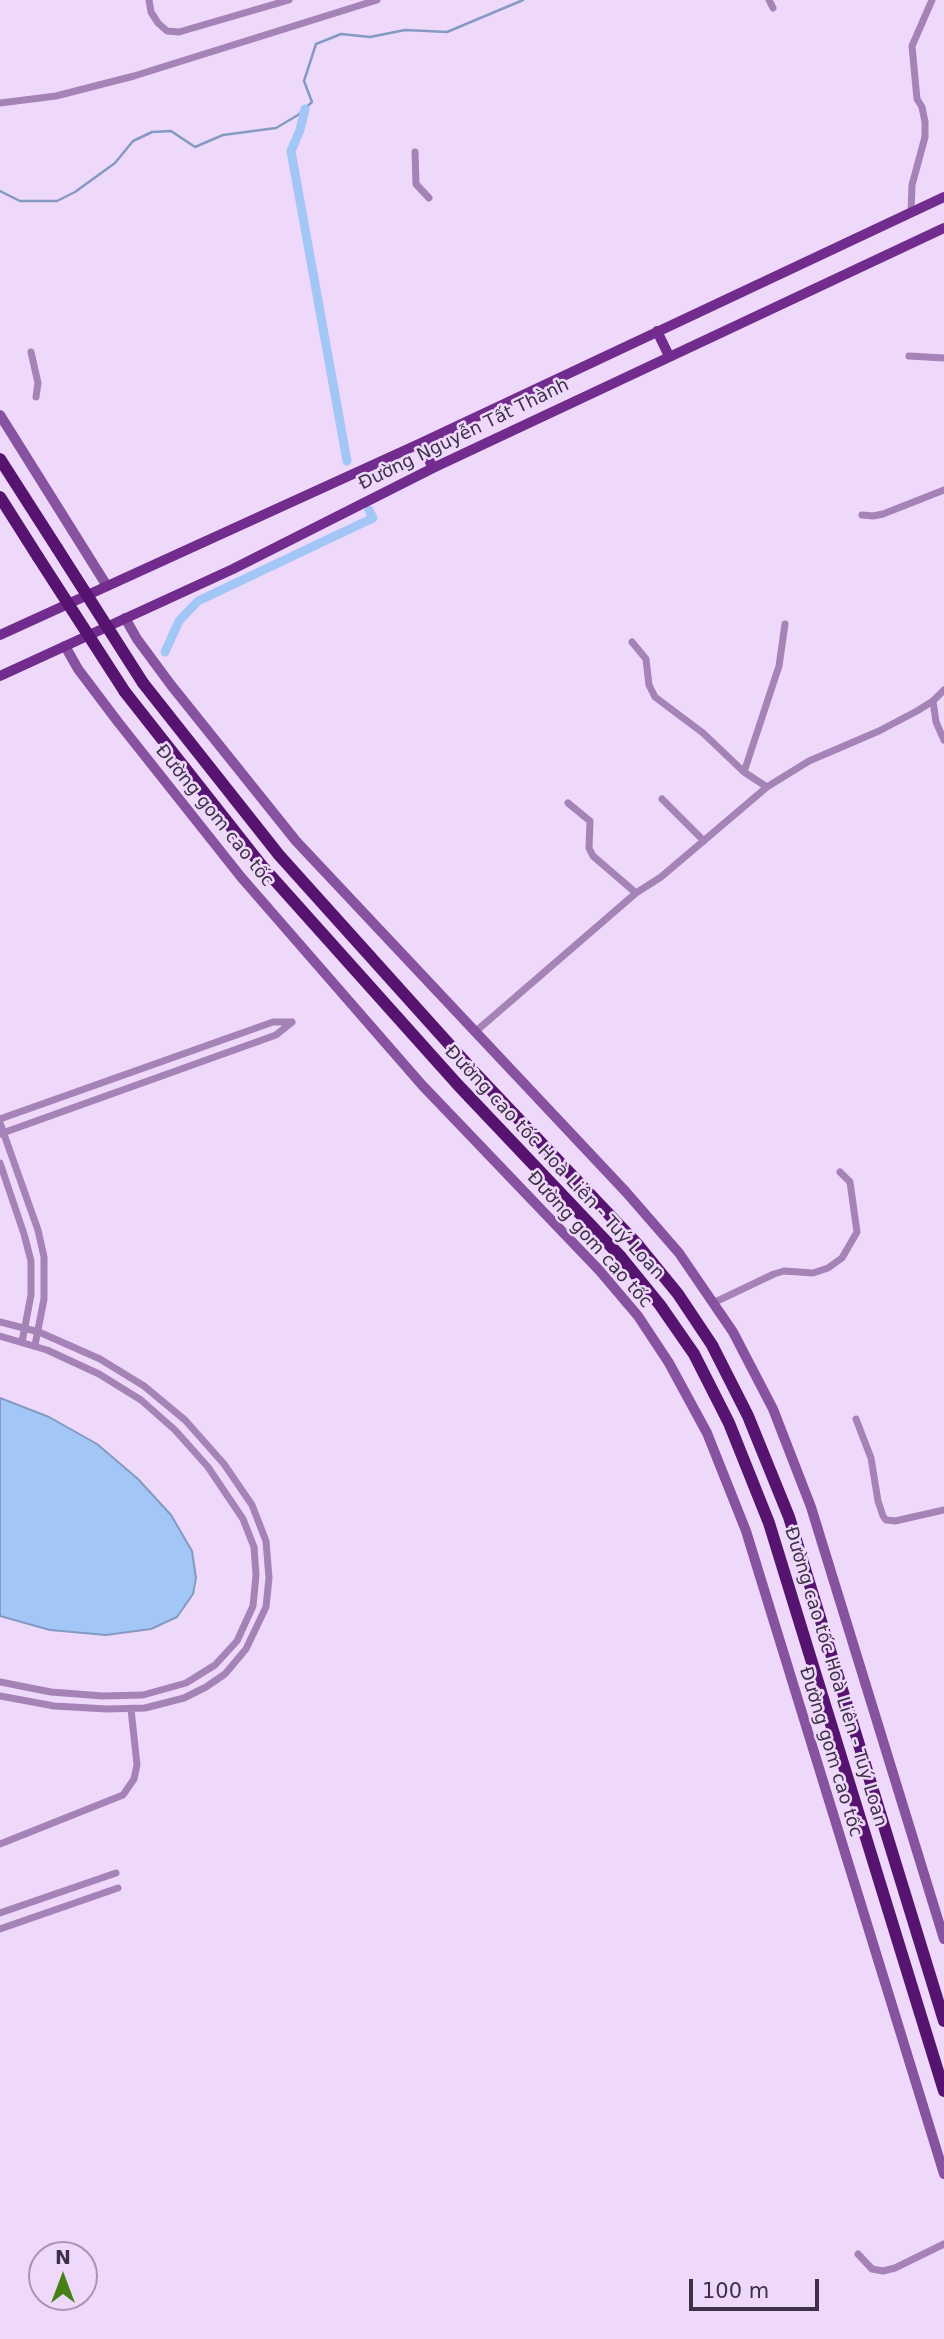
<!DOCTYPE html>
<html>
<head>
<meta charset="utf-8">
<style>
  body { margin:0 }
  #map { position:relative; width:944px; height:2339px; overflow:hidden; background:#efd9fa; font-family:"DejaVu Sans",sans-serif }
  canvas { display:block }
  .north { position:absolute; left:28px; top:2241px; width:70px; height:70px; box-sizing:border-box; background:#efd9fa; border:2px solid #a895b2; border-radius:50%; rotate:0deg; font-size:19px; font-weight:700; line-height:28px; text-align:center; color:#3e3046 }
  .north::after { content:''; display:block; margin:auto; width:24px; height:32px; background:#487f16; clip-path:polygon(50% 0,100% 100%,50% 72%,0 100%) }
  .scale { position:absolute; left:689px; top:2279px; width:130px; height:32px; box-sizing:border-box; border:4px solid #3e3046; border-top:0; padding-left:9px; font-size:21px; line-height:24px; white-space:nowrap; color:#3e3046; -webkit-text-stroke:5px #efd9fa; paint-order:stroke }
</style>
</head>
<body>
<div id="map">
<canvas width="944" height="2339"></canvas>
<div class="north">N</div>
<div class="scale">100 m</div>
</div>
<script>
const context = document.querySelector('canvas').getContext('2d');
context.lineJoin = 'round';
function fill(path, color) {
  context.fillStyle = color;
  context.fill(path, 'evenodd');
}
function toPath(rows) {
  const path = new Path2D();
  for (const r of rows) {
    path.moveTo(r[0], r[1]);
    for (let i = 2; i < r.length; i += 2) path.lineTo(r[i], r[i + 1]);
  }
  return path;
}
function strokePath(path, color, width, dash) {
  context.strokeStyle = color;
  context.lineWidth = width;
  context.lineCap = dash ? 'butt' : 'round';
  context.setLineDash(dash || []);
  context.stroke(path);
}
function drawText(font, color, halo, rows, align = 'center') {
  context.font = font + ' "DejaVu Sans",sans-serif';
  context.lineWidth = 5;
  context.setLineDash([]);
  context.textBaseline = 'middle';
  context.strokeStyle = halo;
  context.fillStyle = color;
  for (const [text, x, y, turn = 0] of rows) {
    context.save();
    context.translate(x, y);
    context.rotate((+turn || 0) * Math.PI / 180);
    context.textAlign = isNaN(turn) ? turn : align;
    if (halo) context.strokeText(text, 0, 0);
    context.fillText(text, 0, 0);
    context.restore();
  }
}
const water = toPath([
  [0,1398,49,1417,97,1444,138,1479,171,1515,192,1551,196,1578,193,1594,177,1617,151,1629,106,1635,50,1630,0,1616,0,1398]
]);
fill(water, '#a2c7f6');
strokePath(water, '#849ac1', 2);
strokePath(toPath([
  [0,191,20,201,57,201,75,192,115,163,133,141,152,132,171,131,195,147,223,135,276,128,298,115,312,102,304,81,316,44,341,34,370,37,405,30,447,32,523,0]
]), '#849ac1', 2.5);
strokePath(toPath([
  [305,109,300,130,291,151,347,461],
  [165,652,179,621,198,601,373,518,369,510]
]), '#a2c7f6', 9);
strokePath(toPath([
  [149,0,151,12,158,23,167,31,179,32,289,0],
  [769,0,773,8],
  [0,103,56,96,134,76,377,0],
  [415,152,416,184,429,198],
  [911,213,912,185,925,137,925,122,922,107,917,99,912,46,932,0],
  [31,352,38,383,36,397],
  [909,356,944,358],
  [862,515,873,516,883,514,944,490],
  [632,642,646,659,649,685,655,697,703,733,744,772,767,787],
  [933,701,936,722,944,740],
  [744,772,779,666,785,624],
  [662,799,704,841],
  [568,803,590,821,589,848,593,856,636,893],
  [475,1032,636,893,661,877,767,787,809,761,879,731,917,711,933,701,944,690],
  [0,1119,273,1022,292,1022],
  [0,1123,38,1230,44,1257,44,1299,35,1345],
  [0,1134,276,1035,292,1022],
  [0,1163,24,1234,31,1261,31,1295,22,1342],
  [713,1303,774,1274,784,1271,813,1273,828,1268,842,1258,857,1232,850,1182,840,1172],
  [0,1322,39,1332,100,1359,144,1386,185,1420,224,1464,252,1505,266,1541,269,1578,266,1607,246,1649,225,1674,206,1687,184,1698,145,1708,107,1709,54,1706,0,1696],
  [0,1336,47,1350,99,1374,141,1400,175,1430,208,1467,243,1519,254,1547,256,1575,253,1606,237,1641,215,1665,186,1683,143,1695,103,1696,51,1692,0,1682],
  [856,1419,871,1458,878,1501,883,1516,886,1520,895,1521,944,1510],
  [0,1844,123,1795,134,1779,137,1765,131,1709],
  [0,1913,116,1873],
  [0,1929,118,1888],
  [858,2254,872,2269,883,2271,895,2268,944,2244]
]), '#a683b7', 7);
strokePath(toPath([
  [0,415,107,586],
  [125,618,137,639,171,685,296,841,626,1192,679,1253,733,1332,773,1409,811,1507,944,1939],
  [65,646,78,669,118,722,241,877,422,1085,599,1270,638,1316,669,1363,707,1433,746,1531,944,2174]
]), '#8753a0', 10);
strokePath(toPath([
  [657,331,669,356],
  [421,443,433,468],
  [0,635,421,443,944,197],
  [0,676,233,569,433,468,944,228]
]), '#712c8e', 10);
strokePath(toPath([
  [0,459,57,548],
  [0,497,38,557],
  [143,683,279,855,475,1073,638,1245,678,1294,712,1345,748,1416,789,1517,944,2021],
  [125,692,262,866,458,1085,621,1257,660,1305,694,1354,729,1423,769,1523,944,2091]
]), '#561470', 12);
strokePath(toPath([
  [57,548,143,683],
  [38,557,125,692]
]), '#561470', 12);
drawText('18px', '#3e3046', '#efd9fa', [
  ["Đường Nguyễn Tất Thành",464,435,-26],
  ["Đường gom cao tốc",214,816,51],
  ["Đường cao tốc Hoà Liên - Tuý Loan",554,1163,47],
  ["Đường gom cao tốc",589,1240,48],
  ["Đường cao tốc Hoà Liên - Tuý Loan",835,1677,73],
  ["Đường gom cao tốc",830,1752,73]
]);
</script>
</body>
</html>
